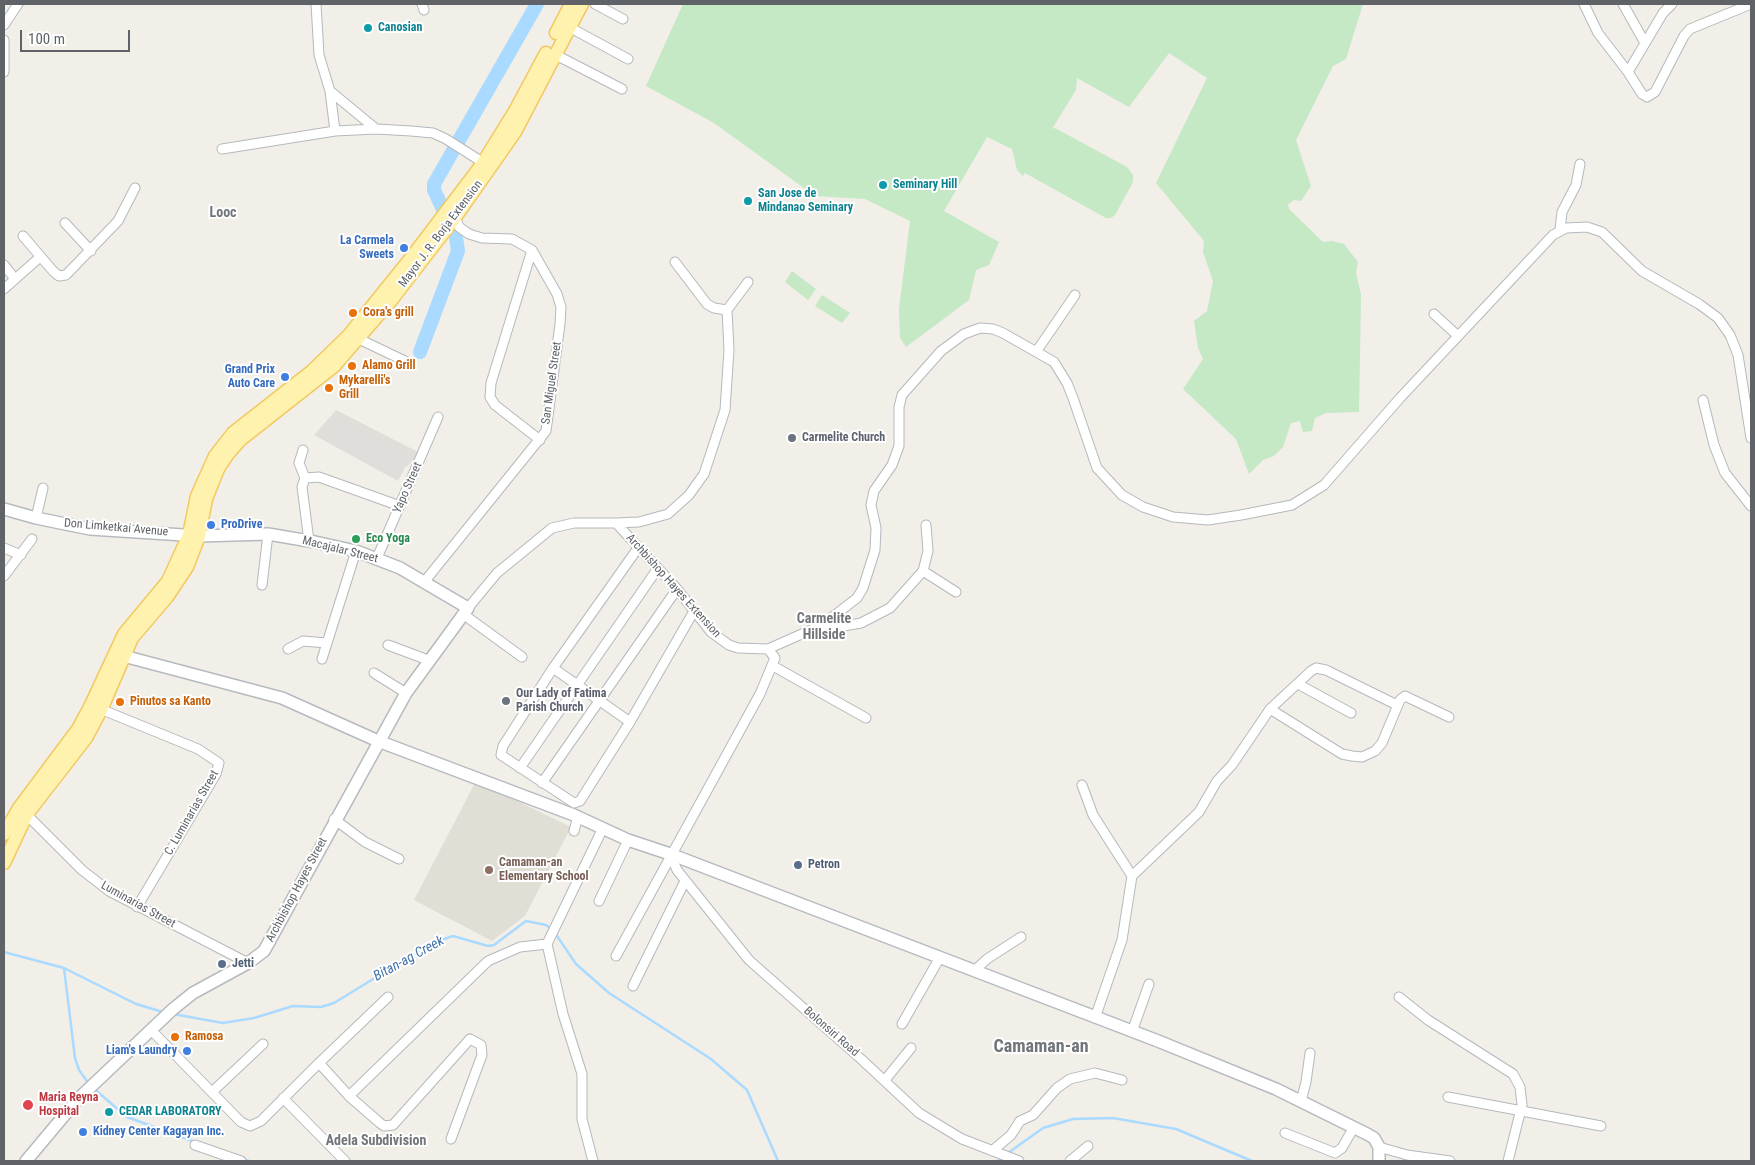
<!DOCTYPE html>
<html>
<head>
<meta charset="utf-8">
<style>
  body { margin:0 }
  #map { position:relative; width:1755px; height:1165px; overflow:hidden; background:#f1efe8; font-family:"Roboto Condensed",sans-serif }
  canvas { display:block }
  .frame { position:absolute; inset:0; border:5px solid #5f6368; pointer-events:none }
  .scale { position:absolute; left:20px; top:30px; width:110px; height:22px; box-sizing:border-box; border:2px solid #5f6368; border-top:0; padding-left:6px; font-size:15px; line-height:18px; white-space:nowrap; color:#5f6368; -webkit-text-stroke:4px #fff; paint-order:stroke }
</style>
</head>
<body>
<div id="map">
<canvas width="1755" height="1165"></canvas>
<div class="frame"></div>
<div class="scale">100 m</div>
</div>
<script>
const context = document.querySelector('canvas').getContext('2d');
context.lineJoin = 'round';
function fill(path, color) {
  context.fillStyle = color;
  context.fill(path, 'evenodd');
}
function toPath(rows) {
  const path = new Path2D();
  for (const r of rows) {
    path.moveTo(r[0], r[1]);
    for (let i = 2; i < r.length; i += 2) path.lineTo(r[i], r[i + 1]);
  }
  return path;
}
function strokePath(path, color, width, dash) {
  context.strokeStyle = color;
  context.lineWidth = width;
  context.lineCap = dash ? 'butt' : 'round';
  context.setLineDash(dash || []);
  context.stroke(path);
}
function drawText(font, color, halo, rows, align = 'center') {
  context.font = font + ' "Roboto Condensed",sans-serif';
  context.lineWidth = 4;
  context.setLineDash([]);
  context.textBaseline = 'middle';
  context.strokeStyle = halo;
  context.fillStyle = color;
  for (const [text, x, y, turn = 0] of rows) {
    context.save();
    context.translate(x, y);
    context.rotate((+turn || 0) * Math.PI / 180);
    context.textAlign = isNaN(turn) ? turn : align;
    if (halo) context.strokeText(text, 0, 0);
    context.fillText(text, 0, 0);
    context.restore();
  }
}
fill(toPath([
  [336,410,418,452,413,462,405,467,398,481,314,435]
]), '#e0deda');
fill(toPath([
  [476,781,571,827,525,916,492,941,414,900]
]), '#e1ded6');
fill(toPath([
  [683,4,1363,4,1346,59,1333,66,1296,140,1311,186,1301,201,1294,200,1288,204,1289,209,1323,242,1332,241,1344,244,1358,262,1356,273,1361,295,1359,412,1326,413,1315,418,1312,431,1303,432,1300,421,1291,423,1283,447,1274,456,1263,460,1249,474,1236,439,1183,389,1203,359,1198,348,1194,321,1207,311,1213,281,1203,252,1204,241,1156,183,1207,78,1169,53,1129,107,1077,78,1076,90,1052,129,1055,128,1127,167,1133,175,1133,182,1115,215,1111,218,1106,218,1025,173,1023,176,1017,170,1012,149,987,137,944,211,999,242,989,265,976,270,969,300,906,347,900,338,899,309,910,221,865,199,815,196,714,123,646,86],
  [792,271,816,289,808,300,785,282],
  [822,295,850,313,842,323,815,306]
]), '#c5e8c5');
strokePath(toPath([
  [555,933,576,964,609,993,711,1059,747,1090,778,1161],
  [4,952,64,968,136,1004,163,1012],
  [64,968,75,1058,79,1070,89,1084],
  [173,1014,223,1023,254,1018,293,1006,321,1007,334,1003,432,943,453,936,488,946,494,945,526,921,546,925,551,929],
  [93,1088,127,1117,195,1142],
  [1008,1153,1043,1128,1073,1119,1113,1118,1176,1129,1252,1161],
  [243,1159,249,1161],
  [997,1161,1002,1158]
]), '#aadaff', 2.5);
strokePath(toPath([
  [420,352,458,251,456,237,434,190,434,184,537,4]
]), '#aadaff', 14);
const street = toPath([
  [316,4,319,55,330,91,335,131],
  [422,4,424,10],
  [595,4,623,19],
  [1584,4,1598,33,1628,72,1642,94,1647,97,1655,92,1684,36,1690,29,1751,4],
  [1623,4,1645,43],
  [4,25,18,4],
  [569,27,628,59],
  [4,40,4,72],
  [554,54,622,89],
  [1628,72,1663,13,1672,4],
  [330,91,376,129],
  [222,149,335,131,376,129,411,131,433,133,446,139,487,165],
  [65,223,91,251],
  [1560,230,1562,212,1576,185,1580,164],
  [23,236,53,271,59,276,66,275,118,221,135,188],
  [532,250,491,383,490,397,495,405,540,440],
  [675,262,707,304,714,308,727,310],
  [4,265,15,279],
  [4,289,40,257],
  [1434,314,1458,336],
  [359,339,409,363],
  [1036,352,1075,295],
  [1703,400,1714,445,1725,473,1751,506],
  [303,450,299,463,305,478],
  [305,478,319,477,400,506],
  [305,478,302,487,309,541],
  [36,518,43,488],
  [616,523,639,522,668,514,689,495,704,474,725,410,729,350,727,310,748,282],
  [4,548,21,555],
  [638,548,553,668,503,746,501,755,574,803,580,801,630,722,694,611],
  [377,558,438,417],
  [923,571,956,592],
  [4,576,32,539],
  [425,581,546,431,560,324,561,307,557,294,532,250,512,239,482,238,469,234,459,227,454,214],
  [262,585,268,534],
  [468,608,497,573,552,528,574,523,616,523,677,589,711,632,729,645,738,648,768,649,775,658,760,694,616,956],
  [463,614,522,657],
  [815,631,861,623,890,608,923,571,928,551,926,525],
  [388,645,428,660],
  [288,649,303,641,327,643],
  [768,649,822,625,857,598,863,588,875,550,876,528,871,505,874,491,892,465,899,446,899,407,902,395,941,351,964,334,980,328,993,329,1003,333,1054,362,1067,383,1073,398,1097,468,1122,495,1143,507,1173,517,1208,520,1241,515,1292,505,1324,485,1400,398,1553,235,1566,228,1587,227,1602,232,1642,271,1699,304,1718,318,1730,335,1738,355,1751,438],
  [322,659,356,551],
  [773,666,866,718],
  [553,668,630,722],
  [374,673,406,693],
  [1298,684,1351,713],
  [98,708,198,749,219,763,216,774,137,907],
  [1270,709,1342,754,1352,756,1362,757,1375,751,1382,743,1400,700,1405,696,1449,717],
  [520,768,658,568],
  [542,783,677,589],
  [1082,785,1093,815,1132,876,1122,940,1095,1018],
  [23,811,82,870,109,891,248,963],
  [334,819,365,842,399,859],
  [574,831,577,820,574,815],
  [670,854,677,870,749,960,861,1059,919,1113,962,1139,1019,1161],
  [1132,876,1199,812,1217,781,1232,765,1270,709,1311,671,1316,668,1326,670,1397,705],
  [599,901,628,840],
  [547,944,563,1014,582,1074,582,1119,593,1161],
  [547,944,603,828],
  [974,971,987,959,1021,937],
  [633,986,685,881],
  [1399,997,1428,1020,1513,1074,1520,1087,1522,1105,1508,1161],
  [902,1024,939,959],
  [151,1030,241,1122,250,1126,261,1121,319,1063,349,1096,380,1123,384,1126,393,1125,470,1039,481,1045,482,1055,451,1139],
  [1132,1032,1149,984],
  [319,1063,388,997],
  [885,1080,911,1048],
  [212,1092,263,1044],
  [349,1096,488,961,520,947,547,944],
  [1448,1097,1601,1126],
  [283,1098,345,1161],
  [1301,1101,1306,1082,1310,1053],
  [1285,1133,1335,1153,1342,1148,1354,1127],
  [195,1145,241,1161],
  [1379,1147,1407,1155,1450,1161],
  [992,1151,1011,1135,1020,1121,1033,1115,1057,1088,1070,1079,1095,1073,1122,1080],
  [1070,1161,1088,1146]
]);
const secondary = toPath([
  [4,509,36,518,90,529,199,536,268,534,315,542,356,551,400,568,468,608,406,693,264,951,248,963,193,993,173,1009,78,1099,26,1161],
  [116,654,282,698,378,741,574,815,628,840,670,854,1158,1041,1276,1089,1367,1134,1374,1138,1379,1147,1379,1161]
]);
const primary = toPath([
  [556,33,571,4],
  [4,834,19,808,78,729,91,705,124,634,168,581,189,535,197,496,215,456,233,433,311,372,349,335,411,258,483,163,515,111,546,53],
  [4,863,27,814,86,738,101,710,132,638,167,597,187,567,199,536,206,499,218,469,227,455,240,440,334,366,393,298,454,219,515,132,582,4]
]);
strokePath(street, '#b5b8bc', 11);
strokePath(secondary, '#b6babf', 14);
strokePath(primary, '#f2c960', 15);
strokePath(street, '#fff', 9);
strokePath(secondary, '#fff', 11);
strokePath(primary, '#fff2af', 12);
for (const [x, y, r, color] of [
  [368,28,5,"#0f9aa8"],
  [883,185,5,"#0f9aa8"],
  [748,201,5,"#0f9aa8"],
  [404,248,5,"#3f7fe0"],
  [353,313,5,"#e8710a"],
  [352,366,5,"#e8710a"],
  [285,377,5,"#3f7fe0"],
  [329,388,5,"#e8710a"],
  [792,438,5,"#6b7280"],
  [211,525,5,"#3f7fe0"],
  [356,539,5,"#2e9e5b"],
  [506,701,5,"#6b7280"],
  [120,702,5,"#e8710a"],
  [798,865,5,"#5c6f8a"],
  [489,870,5,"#8d6e63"],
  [222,964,5,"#5c6f8a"],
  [175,1037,5,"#e8710a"],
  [187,1051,5,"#3f7fe0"],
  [28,1105,6,"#e0444e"],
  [109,1112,5,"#0f9aa8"],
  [83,1132,5,"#3f7fe0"]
]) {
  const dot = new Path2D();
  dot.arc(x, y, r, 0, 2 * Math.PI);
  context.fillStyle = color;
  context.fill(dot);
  strokePath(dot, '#fff', 2);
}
drawText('bold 12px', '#0d838f', '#fff', [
  ["Canosian",378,28],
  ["Seminary Hill",893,185],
  ["San Jose de",758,194],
  ["Mindanao Seminary",758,208],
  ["CEDAR LABORATORY",119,1112]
], 'left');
drawText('12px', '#5f6368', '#fff', [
  ["Mayor J. R. Borja Extension",441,234,-53],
  ["San Miguel Street",552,383,-82],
  ["Yapo Street",408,488,-66],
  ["Don Limketkai Avenue",116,528,5],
  ["Macajalar Street",340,550,14],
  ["Archbishop Hayes Extension",673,586,48],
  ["C. Luminarias Street",192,813,-60],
  ["Archbishop Hayes Street",297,890,-62],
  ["Luminarias Street",138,905,29],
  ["Bolonsiri Road",831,1032,41]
]);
drawText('bold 12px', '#366cbe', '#fff', [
  ["La Carmela",394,241],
  ["Sweets",394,255],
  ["Grand Prix",275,370],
  ["Auto Care",275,384],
  ["ProDrive",221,525,"left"],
  ["Liam's Laundry",177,1051],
  ["Kidney Center Kagayan Inc.",93,1132,"left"]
], 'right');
drawText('bold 12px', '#c56008', '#fff', [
  ["Cora's grill",363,313],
  ["Alamo Grill",362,366],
  ["Mykarelli's",339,381],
  ["Grill",339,395],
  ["Pinutos sa Kanto",130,702],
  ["Ramosa",185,1037]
], 'left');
drawText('bold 12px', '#5b616d', '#fff', [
  ["Carmelite Church",802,438],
  ["Our Lady of Fatima",516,694],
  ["Parish Church",516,708]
], 'left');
drawText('bold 12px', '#27864d', '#fff', [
  ["Eco Yoga",366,539]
], 'left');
drawText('bold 12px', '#785e54', '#fff', [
  ["Camaman-an",499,863],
  ["Elementary School",499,877]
], 'left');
drawText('bold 12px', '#4e5e75', '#fff', [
  ["Petron",808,865],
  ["Jetti",232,964]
], 'left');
drawText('bold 12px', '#be3a42', '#fff', [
  ["Maria Reyna",39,1098],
  ["Hospital",39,1112]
], 'left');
drawText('bold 14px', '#70757a', '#fff', [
  ["Looc",223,213],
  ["Carmelite",824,619],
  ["Hillside",824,635],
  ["Adela Subdivision",376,1141]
]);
drawText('italic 14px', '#4174aa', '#fff', [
  ["Bitan-ag Creek",409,959,-29]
]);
drawText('bold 18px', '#70757a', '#fff', [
  ["Camaman-an",1041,1047]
]);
</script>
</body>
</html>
